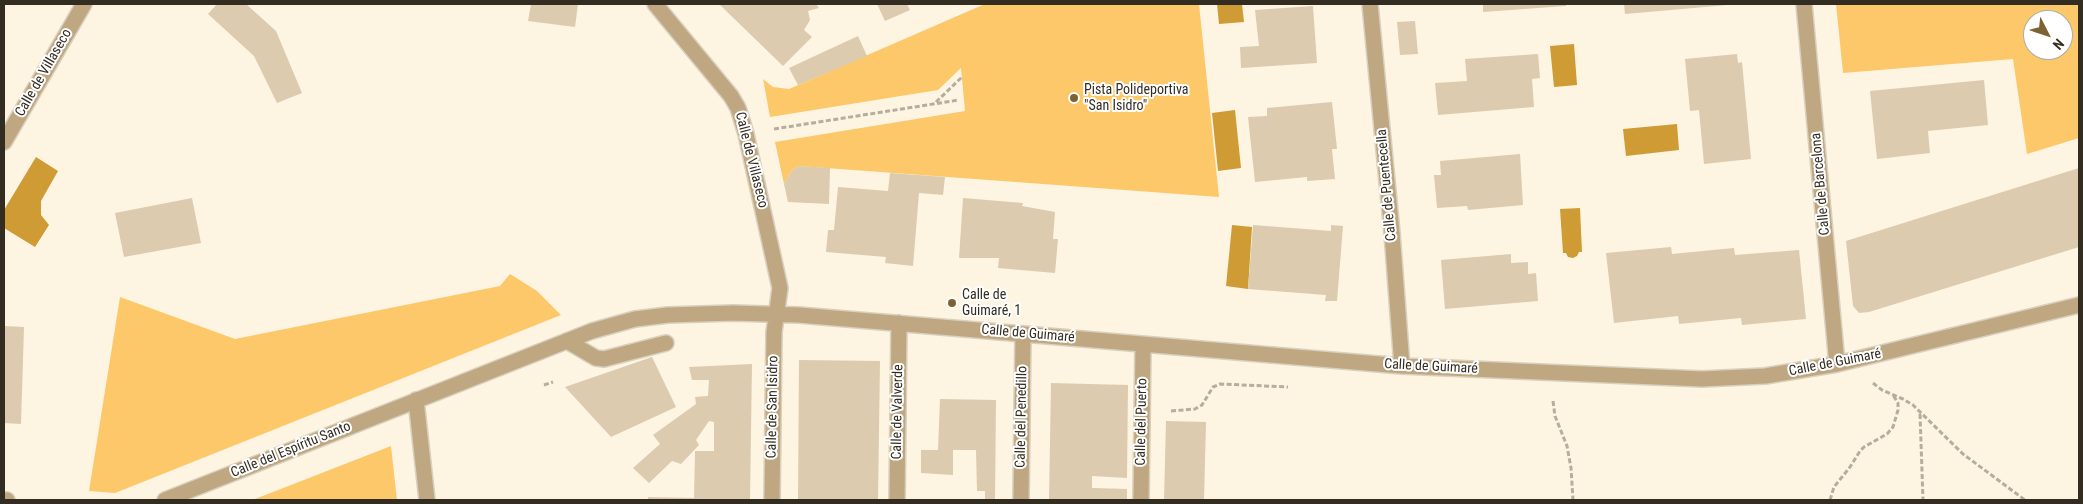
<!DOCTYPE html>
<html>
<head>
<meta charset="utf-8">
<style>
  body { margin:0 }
  #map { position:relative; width:2083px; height:504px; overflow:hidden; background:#fef4e2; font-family:"Roboto Condensed",sans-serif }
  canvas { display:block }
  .frame { position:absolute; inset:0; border:5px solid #332c21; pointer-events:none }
  .north { position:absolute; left:2023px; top:10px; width:50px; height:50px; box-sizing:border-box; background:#fff; border:1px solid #adaba6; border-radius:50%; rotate:131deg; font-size:14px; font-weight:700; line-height:20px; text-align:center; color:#332c21 }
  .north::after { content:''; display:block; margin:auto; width:18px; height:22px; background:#7d6334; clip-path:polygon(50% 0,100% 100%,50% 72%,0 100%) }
</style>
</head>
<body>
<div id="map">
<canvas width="2083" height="504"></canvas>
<div class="frame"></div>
<div class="north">N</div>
</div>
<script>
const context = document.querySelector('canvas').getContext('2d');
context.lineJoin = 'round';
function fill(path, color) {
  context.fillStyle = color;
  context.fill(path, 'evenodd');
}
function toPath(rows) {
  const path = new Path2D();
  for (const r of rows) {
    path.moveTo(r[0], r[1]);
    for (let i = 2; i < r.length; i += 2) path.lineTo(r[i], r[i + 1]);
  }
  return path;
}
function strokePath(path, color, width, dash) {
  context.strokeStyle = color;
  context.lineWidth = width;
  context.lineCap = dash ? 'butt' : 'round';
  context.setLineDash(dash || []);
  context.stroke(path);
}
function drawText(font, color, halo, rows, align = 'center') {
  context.font = font + ' "Roboto Condensed",sans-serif';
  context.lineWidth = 4;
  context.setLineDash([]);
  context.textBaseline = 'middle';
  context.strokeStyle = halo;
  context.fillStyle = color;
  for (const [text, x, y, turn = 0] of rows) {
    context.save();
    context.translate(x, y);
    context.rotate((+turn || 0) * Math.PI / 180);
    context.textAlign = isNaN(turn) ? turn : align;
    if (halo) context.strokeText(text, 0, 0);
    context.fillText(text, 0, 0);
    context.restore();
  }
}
fill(toPath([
  [985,4,1199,4,1219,197,799,166,792,170,784,184,775,142,965,111,961,68,938,90,770,117,763,79,773,87,789,89],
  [1836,4,2079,4,2079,138,2027,154,2013,59,1843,73],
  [2033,20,2063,20,2063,50,2033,50],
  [510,274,537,291,561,315,115,493,89,491,120,297,235,339,500,286],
  [391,446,397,500,252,500,268,494]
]), '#fdc869');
fill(toPath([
  [1217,4,1242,4,1244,22,1219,24],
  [1574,44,1577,85,1554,87,1550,46],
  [1235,110,1241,168,1218,171,1212,113],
  [1677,124,1679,150,1626,156,1623,129],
  [36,157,58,171,41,201,41,215,49,225,35,247,4,228,4,210],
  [1580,208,1582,252,1579,252,1577,256,1573,258,1568,257,1566,253,1563,253,1560,209],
  [1232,225,1252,227,1248,289,1226,286]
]), '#ce9b35');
fill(toPath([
  [217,4,246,4,276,31,302,93,277,103,254,56,208,14],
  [531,4,578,4,575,27,528,21],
  [719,4,816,4,819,8,808,11,810,20,804,30,812,37,783,66],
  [877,4,907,4,910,10,885,21],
  [1483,4,1566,4,1566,6,1483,12],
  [1624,4,1728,4,1728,5,1625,14],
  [1313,6,1317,63,1241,68,1240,47,1259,46,1255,10],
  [1415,21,1418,54,1400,55,1397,22],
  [858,36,867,56,798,85,789,68],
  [1538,54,1540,78,1532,79,1534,107,1438,115,1435,83,1467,81,1465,59],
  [1737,54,1738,63,1742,62,1751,159,1704,164,1699,110,1690,111,1685,59],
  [1984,80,1988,125,1928,131,1930,153,1877,159,1870,91],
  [1332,102,1337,149,1332,149,1335,179,1307,181,1307,177,1255,182,1248,117,1267,116,1267,108],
  [1520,154,1523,205,1468,210,1467,206,1437,208,1434,175,1441,175,1440,161],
  [799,166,830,168,829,204,788,202,784,184,792,170],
  [2079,168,2079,247,1869,312,1859,313,1853,306,1846,241],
  [890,173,945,177,943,195,919,193,913,266,885,263,886,257,826,252,828,230,834,230,838,187,888,191],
  [192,198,201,243,124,257,115,213],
  [963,198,1023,203,1022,206,1055,212,1053,239,1058,239,1055,273,998,268,999,258,959,258],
  [1253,225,1331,231,1331,225,1343,226,1337,301,1325,301,1326,295,1248,289],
  [1671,247,1672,254,1734,248,1735,255,1799,250,1806,319,1742,325,1741,318,1679,324,1678,316,1614,323,1606,253],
  [1511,254,1511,263,1528,262,1528,274,1536,273,1538,301,1445,309,1441,260],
  [4,326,24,327,21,424,4,423],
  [652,357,676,407,611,437,565,387],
  [799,360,880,361,878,500,798,500],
  [752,364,750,500,648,500,648,497,694,498,695,451,714,451,714,422,709,421,696,440,699,445,681,464,672,461,649,483,633,468,660,444,653,435,696,404,695,397,708,396,709,380,692,380,689,367],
  [1051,383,1128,385,1127,478,1092,476,1092,488,1127,489,1127,500,1049,500],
  [940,399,996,400,995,500,985,500,985,491,977,491,976,450,953,450,953,475,921,473,921,450,938,450],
  [1166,421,1206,422,1204,500,1164,500]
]), '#dccbae');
const lane = toPath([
  [567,341,596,358,604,359,666,343]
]);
const street = toPath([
  [655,4,731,96,738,108,746,134,780,288,774,332,772,500],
  [1370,4,1392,233,1402,366],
  [1804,4,1837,364],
  [4,142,84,4],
  [416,400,427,500],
  [4,500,7,500],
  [165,500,592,331,635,319,668,315,733,313,799,315,1402,366,1702,379,1765,376,1837,364,2079,305],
  [897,500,899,323],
  [1021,500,1023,334],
  [1141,500,1143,345]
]);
strokePath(lane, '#d9d0bf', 18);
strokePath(street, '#d9d0bf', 18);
strokePath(toPath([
  [936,102,962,77],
  [774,129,959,100],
  [1873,383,1882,390,1903,399,1913,405,1963,454,2025,500],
  [544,385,553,382],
  [1553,401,1555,416,1567,446,1571,468,1573,500],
  [1171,411,1195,409,1202,405,1213,387,1220,384,1288,387],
  [1920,414,1923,500],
  [1830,500,1834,487,1850,467,1860,451,1864,447,1887,434,1893,427,1898,410,1898,403,1893,395]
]), '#b6ad9e', 3, [5, 2.5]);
strokePath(lane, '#bea781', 15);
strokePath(street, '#bea781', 15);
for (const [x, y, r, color] of [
  [1074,98,5,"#7d6334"],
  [952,303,5,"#7d6334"]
]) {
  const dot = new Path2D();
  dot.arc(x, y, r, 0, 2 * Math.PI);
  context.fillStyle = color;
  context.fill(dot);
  strokePath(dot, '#fff', 2);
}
drawText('14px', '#332c21', '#fff', [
  ["Calle de Villaseco",44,73,-60],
  ["Calle de Villaseco",751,160,76],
  ["Calle de Barcelona",1821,184,-95],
  ["Calle de Puentecella",1387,185,-95],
  ["Calle de Guimaré",1028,334,5],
  ["Calle de Guimaré",1835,363,-11],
  ["Calle de Guimaré",1431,367,3],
  ["Calle de San Isidro",773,407,-89],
  ["Calle de Valverde",898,412,-89],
  ["Calle del Penedillo",1022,417,-89],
  ["Calle del Puerto",1142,422,-89],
  ["Calle del Espíritu Santo",291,450,-22]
]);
drawText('14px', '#332c21', '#fff', [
  ["Pista Polideportiva",1084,90],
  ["\"San Isidro\"",1084,106],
  ["Calle de",962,295],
  ["Guimaré, 1",962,311]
], 'left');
</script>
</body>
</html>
